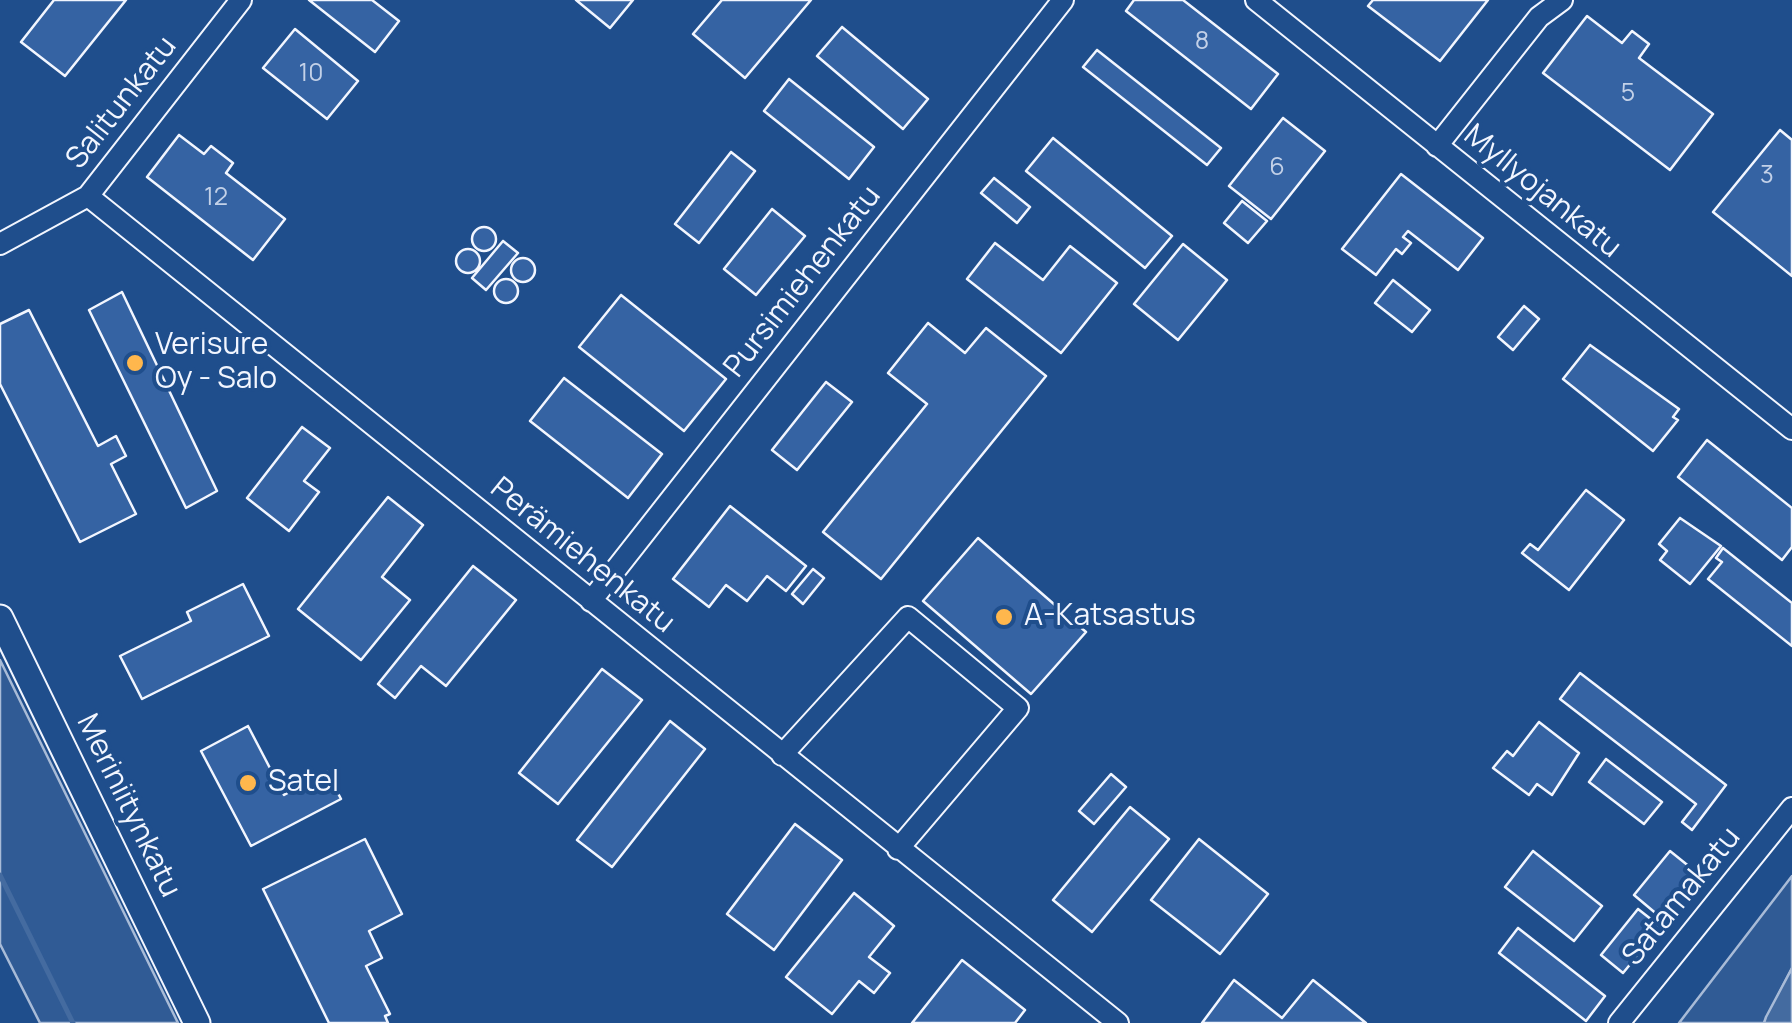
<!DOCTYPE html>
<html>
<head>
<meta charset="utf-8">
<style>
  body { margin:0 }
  canvas { display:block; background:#1f4e8c }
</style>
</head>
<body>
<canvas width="1792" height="1023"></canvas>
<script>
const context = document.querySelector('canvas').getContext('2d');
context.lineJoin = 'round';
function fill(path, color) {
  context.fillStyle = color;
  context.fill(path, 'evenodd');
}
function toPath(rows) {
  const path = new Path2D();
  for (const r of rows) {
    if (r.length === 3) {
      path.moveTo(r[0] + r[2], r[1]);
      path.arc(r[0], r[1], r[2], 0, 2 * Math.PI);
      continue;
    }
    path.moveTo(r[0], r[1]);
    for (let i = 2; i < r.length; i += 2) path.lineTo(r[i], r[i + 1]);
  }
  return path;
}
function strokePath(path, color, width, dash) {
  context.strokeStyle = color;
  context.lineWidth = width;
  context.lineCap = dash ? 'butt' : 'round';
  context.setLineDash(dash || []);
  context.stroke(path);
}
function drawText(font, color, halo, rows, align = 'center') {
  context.font = font + ' Manrope,sans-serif';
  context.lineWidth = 8;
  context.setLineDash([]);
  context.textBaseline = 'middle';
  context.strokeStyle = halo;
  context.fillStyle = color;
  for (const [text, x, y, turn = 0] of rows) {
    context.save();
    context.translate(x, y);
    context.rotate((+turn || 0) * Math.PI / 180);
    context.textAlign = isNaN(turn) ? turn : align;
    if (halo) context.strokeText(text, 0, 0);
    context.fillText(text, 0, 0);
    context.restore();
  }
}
const green = toPath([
  [0,660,178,1023,40,1023,0,944,0,660],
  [1792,876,1792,968,1764,1023,1679,1023,1792,876]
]);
fill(green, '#305b95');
strokePath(green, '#a8bbd7', 2.5);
const water = toPath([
  [1792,968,1792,1023,1764,1023,1766,1017,1792,968]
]);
fill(water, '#446ba0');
strokePath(water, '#a8bbd7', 2.5);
strokePath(toPath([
  [0,875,73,1023]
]), '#446ba0', 5);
const building = toPath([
  [54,0,126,0,65,76,21,42,54,0],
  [309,0,372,0,399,21,375,52,309,0],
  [576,0,633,0,610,28,576,0],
  [722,0,811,0,745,78,693,34,722,0],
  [1134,0,1183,0,1278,74,1251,109,1126,11,1134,0],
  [1373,0,1488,0,1440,61,1368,6,1373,0],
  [1587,16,1622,43,1632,31,1649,44,1639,58,1713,114,1670,170,1543,73,1587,16],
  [842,27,928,99,903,129,817,56,842,27],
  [295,29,358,81,327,119,263,68,295,29],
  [1097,50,1221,148,1207,165,1083,67,1097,50],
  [789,79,874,147,849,179,764,111,789,79],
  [1283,118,1325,151,1271,219,1229,186,1283,118],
  [1780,130,1792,140,1792,276,1713,212,1780,130],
  [179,135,204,154,211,146,233,163,226,173,285,219,253,260,147,177,179,135],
  [1053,138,1172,236,1145,268,1026,171,1053,138],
  [731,152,755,171,699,243,675,224,731,152],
  [1401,174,1483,238,1458,270,1408,231,1403,237,1411,243,1402,254,1396,249,1376,275,1342,249,1401,174],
  [994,178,1030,207,1017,223,981,193,994,178],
  [1242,201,1267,221,1248,243,1224,223,1242,201],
  [772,209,805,236,756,295,724,269,772,209],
  [484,239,12],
  [503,241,518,253,486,290,472,278,503,241],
  [995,243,1043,280,1070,246,1117,283,1061,353,967,279,995,243],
  [1183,244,1227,280,1178,340,1134,304,1183,244],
  [468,261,12],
  [523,270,12],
  [506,291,12],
  [1393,280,1430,310,1412,332,1375,303,1393,280],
  [122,292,217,491,186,508,89,310,122,292],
  [621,295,726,379,684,431,579,347,621,295],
  [1524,306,1539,319,1513,350,1498,337,1524,306],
  [29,310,98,446,116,436,126,456,111,464,136,514,80,542,0,384,0,324,29,310],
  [928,323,965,353,986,328,1046,376,881,579,823,532,927,404,888,373,928,323],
  [1590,345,1679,409,1673,417,1678,420,1653,451,1563,379,1590,345],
  [564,378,662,454,628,498,530,421,564,378],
  [826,382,852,402,797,470,772,450,826,382],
  [302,427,330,448,304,481,319,492,289,531,247,498,302,427],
  [1707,440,1792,508,1792,547,1782,560,1678,477,1707,440],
  [1586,490,1624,520,1569,590,1522,553,1530,544,1538,550,1586,490],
  [388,497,423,525,382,577,410,600,361,660,298,609,388,497],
  [730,506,806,566,786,591,767,576,747,601,726,585,709,607,673,579,730,506],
  [1680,518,1721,546,1690,584,1660,560,1667,551,1659,544,1680,518],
  [978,538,1086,632,1031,694,923,601,978,538],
  [1723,548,1792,603,1792,646,1708,579,1722,562,1716,558,1723,548],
  [473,566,516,600,446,686,421,666,395,698,378,684,473,566],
  [813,569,824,578,803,604,792,594,813,569],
  [243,584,269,636,142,699,120,656,191,621,187,612,243,584],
  [602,669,642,700,558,804,519,773,602,669],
  [1580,673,1726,785,1692,830,1682,822,1696,804,1560,699,1580,673],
  [670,721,705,749,612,867,577,840,670,721],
  [1539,722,1579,753,1552,795,1537,784,1529,795,1493,768,1507,751,1513,756,1539,722],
  [248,726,284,795,327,772,341,799,251,846,201,751,248,726],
  [1606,759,1662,802,1644,824,1589,782,1606,759],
  [1111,774,1126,787,1094,824,1079,811,1111,774],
  [1130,807,1169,839,1092,932,1053,900,1130,807],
  [795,824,842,860,774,950,727,914,795,824],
  [365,839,402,914,369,931,382,958,366,966,390,1014,385,1016,388,1023,329,1023,263,889,365,839],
  [1199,839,1268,894,1220,954,1151,900,1199,839],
  [1533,851,1602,906,1574,941,1505,887,1533,851],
  [1670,851,1701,876,1665,921,1634,895,1670,851],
  [854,893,894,926,869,957,890,973,874,993,859,981,832,1014,786,977,854,893],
  [1638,909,1661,927,1623,973,1601,955,1638,909],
  [1518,928,1605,996,1586,1021,1499,953,1518,928],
  [962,960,1025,1010,1015,1023,912,1023,962,960],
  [1234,980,1282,1018,1313,980,1366,1023,1202,1023,1234,980]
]);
fill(building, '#3563a3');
strokePath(building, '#f2f6ff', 2.5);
const minor = toPath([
  [1256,0,1792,429],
  [1437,146,1539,17,1562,0],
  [88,196,241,0],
  [0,244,88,196,1118,1023],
  [591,601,1063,0],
  [782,755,908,617,1018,708,898,849],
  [1619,1023,1792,808]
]);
const major = toPath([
  [0,618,197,1023]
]);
strokePath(minor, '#f2f6ff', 24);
strokePath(major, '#f2f6ff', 29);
strokePath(minor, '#1f4e8c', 20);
strokePath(major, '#1f4e8c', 25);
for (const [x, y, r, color] of [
  [135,363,10,"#ffb74d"],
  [1004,617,10,"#ffb74d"],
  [248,783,10,"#ffb74d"]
]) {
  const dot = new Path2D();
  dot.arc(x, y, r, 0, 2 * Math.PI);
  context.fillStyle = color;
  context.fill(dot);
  strokePath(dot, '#1f4e8c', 4);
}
drawText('25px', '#c3d1e8', null, [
  ["8",1202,42],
  ["10",311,74],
  ["5",1628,94],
  ["6",1277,168],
  ["3",1767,176],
  ["12",216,198]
]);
drawText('30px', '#f2f6ff', '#1f4e8c', [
  ["Salitunkatu",122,103,-52],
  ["Myllyojankatu",1542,192,39],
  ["Pursimiehenkatu",803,282,-52],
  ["Perämiehenkatu",582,556,39],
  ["Meriniitynkatu",128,806,64],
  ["Satamakatu",1682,897,-51]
]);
drawText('30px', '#f2f6ff', '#1f4e8c', [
  ["Verisure",155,346],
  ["Oy - Salo",155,380],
  ["A-Katsastus",1024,617],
  ["Satel",268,783]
], 'left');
</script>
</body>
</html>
